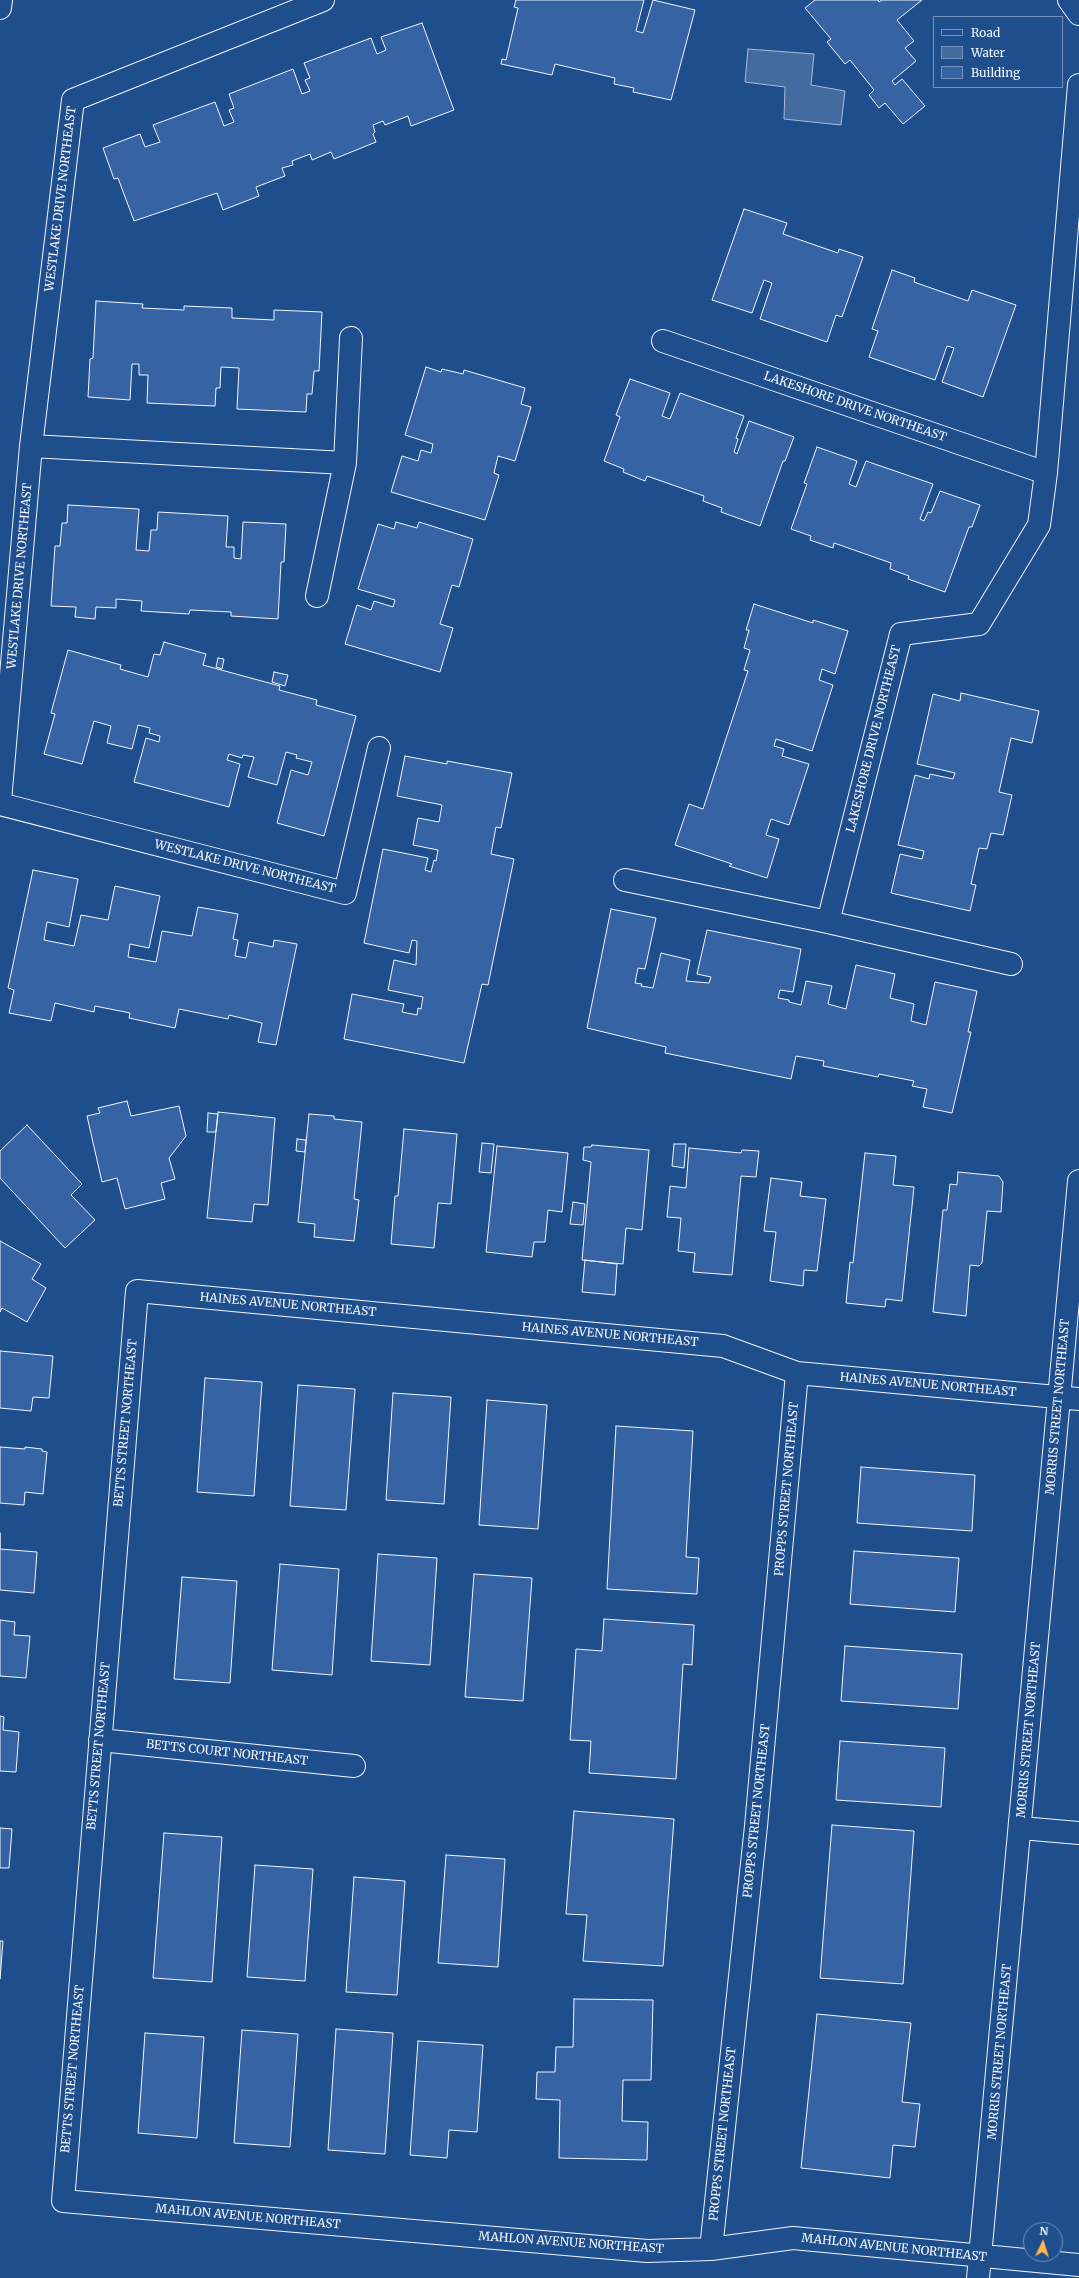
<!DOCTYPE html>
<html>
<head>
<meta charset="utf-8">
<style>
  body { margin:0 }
  #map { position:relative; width:1079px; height:2278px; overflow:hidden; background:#1f4e8c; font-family:Merriweather,serif }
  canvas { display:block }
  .legend { position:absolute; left:933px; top:16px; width:130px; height:72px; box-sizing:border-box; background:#1f4e8c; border:1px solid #7391ba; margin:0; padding:5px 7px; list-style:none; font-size:12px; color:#f2f6ff }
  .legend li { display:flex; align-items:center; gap:8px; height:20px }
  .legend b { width:20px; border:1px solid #7391ba }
  .north { position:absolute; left:1023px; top:2222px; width:40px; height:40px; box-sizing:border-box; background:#1f4e8c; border:1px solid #7391ba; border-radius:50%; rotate:4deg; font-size:11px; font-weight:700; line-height:16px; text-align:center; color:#f2f6ff }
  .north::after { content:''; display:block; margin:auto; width:14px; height:18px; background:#ffb74d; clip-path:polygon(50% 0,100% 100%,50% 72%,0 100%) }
</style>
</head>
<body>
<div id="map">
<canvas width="1079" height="2278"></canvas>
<ul class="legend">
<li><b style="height:5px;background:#1f4e8c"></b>Road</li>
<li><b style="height:11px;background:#446ba0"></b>Water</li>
<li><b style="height:11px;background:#3563a3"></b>Building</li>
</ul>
<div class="north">N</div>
</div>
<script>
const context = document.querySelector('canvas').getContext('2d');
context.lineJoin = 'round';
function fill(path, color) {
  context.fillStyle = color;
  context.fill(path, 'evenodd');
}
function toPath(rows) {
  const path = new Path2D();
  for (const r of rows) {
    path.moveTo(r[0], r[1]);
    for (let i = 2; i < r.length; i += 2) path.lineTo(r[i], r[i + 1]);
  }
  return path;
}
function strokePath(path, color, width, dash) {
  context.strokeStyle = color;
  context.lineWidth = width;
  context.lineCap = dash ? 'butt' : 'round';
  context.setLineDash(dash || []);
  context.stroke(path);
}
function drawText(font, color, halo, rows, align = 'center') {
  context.font = font + ' Merriweather,serif';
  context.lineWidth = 3;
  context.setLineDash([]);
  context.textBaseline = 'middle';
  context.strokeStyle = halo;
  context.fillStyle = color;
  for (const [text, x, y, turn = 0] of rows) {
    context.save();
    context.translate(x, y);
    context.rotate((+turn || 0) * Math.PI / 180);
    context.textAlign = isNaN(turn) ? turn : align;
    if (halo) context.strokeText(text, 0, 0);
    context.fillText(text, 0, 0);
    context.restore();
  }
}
const water = toPath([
  [748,49,814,54,811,85,845,91,841,125,784,119,785,87,745,82,748,49]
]);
fill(water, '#446ba0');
strokePath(water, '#a8bbd7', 1);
const building = toPath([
  [516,0,644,0,636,31,643,33,653,0,695,10,671,100,633,92,634,88,614,84,615,78,555,64,552,75,501,64,502,59,506,60,518,8,514,7,516,0],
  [815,0,878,0,879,2,882,0,922,0,897,20,914,41,905,48,916,61,892,81,895,85,902,79,925,106,903,124,885,103,879,108,869,95,874,90,850,60,845,64,827,42,831,39,805,8,815,0],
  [422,23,454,110,411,126,408,116,385,125,383,121,373,125,375,132,373,134,376,142,334,159,331,152,312,160,310,154,292,161,293,165,282,168,285,176,256,187,259,196,223,210,217,193,134,221,118,178,114,179,103,148,140,134,145,147,160,142,153,125,215,102,224,126,234,122,229,110,234,108,229,94,293,69,302,94,310,91,305,80,310,78,304,63,371,38,377,54,386,50,381,37,422,23],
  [744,209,787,223,783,234,838,253,839,249,863,257,842,317,836,315,827,342,760,319,772,283,764,280,752,313,712,300,744,209],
  [892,270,915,278,914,282,968,301,972,290,1016,305,983,397,942,382,954,348,947,346,935,380,869,357,878,331,872,329,892,270],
  [96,301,143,304,142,308,184,310,184,306,232,308,232,318,274,320,274,310,322,312,319,371,314,371,312,394,307,394,306,412,237,409,239,368,221,367,220,388,216,388,215,406,147,403,148,375,139,375,139,364,132,364,130,400,88,397,90,359,93,358,96,301],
  [426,367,441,372,442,369,463,374,464,370,525,388,521,404,531,407,515,461,498,456,494,473,499,475,485,520,391,492,402,456,418,461,421,450,431,453,433,444,405,435,426,367],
  [630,379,670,393,662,416,670,419,680,393,744,416,736,438,738,439,734,452,737,454,749,421,794,437,785,461,783,461,760,526,721,512,722,508,703,501,704,496,647,476,645,481,623,472,624,469,604,461,620,417,616,415,630,379],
  [817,447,857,461,849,484,856,487,866,461,933,484,920,519,924,521,928,512,931,513,940,491,980,505,972,527,969,527,945,592,908,579,909,576,890,569,891,563,834,543,833,548,810,540,811,536,791,529,807,484,804,483,817,447],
  [68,505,139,509,136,550,149,551,151,530,157,530,158,512,228,516,226,547,234,547,234,558,241,559,243,522,286,524,284,562,281,562,278,619,231,616,231,612,190,610,189,614,141,611,142,601,116,599,116,608,96,607,95,619,75,617,76,607,51,606,55,546,60,546,62,523,67,523,68,505],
  [396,522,417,528,419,522,473,539,459,587,452,585,440,624,453,628,440,672,345,644,357,605,371,610,374,601,393,607,395,600,358,589,378,524,394,529,396,522],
  [754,604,813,623,813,620,848,631,835,674,822,669,819,680,833,685,812,751,776,739,774,746,784,749,782,756,809,764,789,825,771,819,766,835,779,839,767,878,729,866,732,864,675,845,689,804,703,809,748,671,744,670,750,650,744,648,749,630,746,630,754,604],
  [164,642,206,654,203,665,280,686,279,690,317,700,316,705,356,716,324,836,277,823,291,770,308,775,312,762,296,758,297,755,286,752,277,785,248,777,254,757,243,755,242,758,229,754,227,760,240,764,229,807,134,782,146,738,159,742,160,736,149,733,150,728,138,725,132,749,107,743,111,726,94,721,82,764,44,754,55,714,51,713,68,650,121,665,120,669,148,677,154,654,160,655,164,642],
  [218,658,224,659,222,669,216,667,218,658],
  [274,672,288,675,285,686,272,682,274,672],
  [961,693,1039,711,1032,743,1011,738,999,792,1012,795,1003,835,991,833,987,849,979,848,971,884,976,885,970,911,891,893,900,854,922,859,924,851,898,845,915,775,929,779,930,774,953,779,955,773,917,764,933,694,960,701,961,693],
  [405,756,447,764,447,761,512,773,501,828,496,827,491,854,514,859,488,985,482,984,464,1063,344,1039,352,994,404,1004,402,1012,417,1015,418,1008,421,1009,423,997,388,990,394,960,416,965,417,941,412,940,409,953,364,943,383,849,428,858,425,870,431,872,434,860,436,861,438,850,413,845,418,818,439,822,442,805,397,796,405,756],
  [33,870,78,879,69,927,47,922,44,940,74,946,81,915,108,920,115,886,160,896,149,948,130,944,128,957,156,962,162,931,192,936,198,907,238,914,233,939,238,940,235,956,246,958,249,942,273,947,274,940,297,944,276,1045,258,1042,262,1023,229,1015,228,1019,179,1009,175,1028,129,1018,130,1013,95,1006,94,1012,55,1003,51,1021,9,1013,14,990,8,988,33,870],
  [611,909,656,918,645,969,638,968,635,983,642,984,641,986,653,988,661,953,690,960,686,981,709,983,711,977,697,974,707,930,801,949,793,992,780,990,778,998,789,1000,789,1002,801,1005,806,981,832,986,828,1004,846,1009,856,965,895,974,890,998,914,1004,911,1021,926,1025,935,982,977,991,968,1032,971,1032,952,1113,923,1107,927,1089,912,1086,914,1081,879,1074,878,1077,823,1066,824,1061,796,1056,791,1079,665,1053,666,1047,587,1028,611,909],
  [127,1101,131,1116,179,1106,186,1136,169,1158,175,1179,161,1183,165,1199,125,1209,117,1178,102,1182,87,1116,100,1113,98,1108,127,1101],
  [218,1112,275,1118,268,1205,254,1204,252,1222,207,1218,218,1112],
  [208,1113,218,1114,216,1132,207,1132,208,1113],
  [309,1114,334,1116,334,1119,362,1122,354,1199,359,1200,354,1241,314,1237,315,1224,298,1222,309,1114],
  [27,1125,82,1184,71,1195,95,1220,65,1248,0,1178,0,1151,27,1125],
  [404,1129,457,1134,451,1204,438,1203,434,1248,391,1244,395,1196,398,1196,404,1129],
  [297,1139,306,1140,305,1152,296,1151,297,1139],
  [482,1143,494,1144,491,1173,479,1172,482,1143],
  [674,1144,686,1144,684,1168,672,1166,674,1144],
  [592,1145,649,1150,642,1230,626,1228,623,1264,582,1260,591,1162,583,1160,584,1147,591,1147,592,1145],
  [497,1146,568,1153,562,1212,548,1210,545,1242,534,1242,532,1257,486,1252,497,1146],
  [689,1148,741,1153,742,1150,759,1151,756,1177,741,1176,732,1275,693,1272,695,1253,678,1251,681,1218,667,1217,670,1186,686,1188,689,1148],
  [865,1153,896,1156,893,1185,914,1187,902,1301,886,1299,885,1307,846,1303,850,1262,853,1263,865,1153],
  [958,1172,999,1176,1003,1182,1001,1212,987,1211,982,1263,979,1266,970,1265,966,1316,933,1312,943,1210,947,1210,950,1184,957,1185,958,1172],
  [771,1178,802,1182,800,1196,826,1199,817,1271,804,1270,803,1286,770,1281,776,1232,764,1231,771,1178],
  [573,1202,585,1204,583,1225,570,1224,573,1202],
  [0,1241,41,1264,32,1279,46,1288,27,1322,2,1308,0,1312,0,1241],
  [585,1260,617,1264,615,1295,582,1292,585,1260],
  [0,1351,53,1356,49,1398,33,1397,31,1411,0,1408,0,1351],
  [205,1378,262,1382,254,1496,197,1492,205,1378],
  [298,1385,355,1389,346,1510,290,1506,298,1385],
  [393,1393,451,1397,444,1504,386,1500,393,1393],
  [487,1400,547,1405,538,1529,479,1525,487,1400],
  [616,1426,693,1431,686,1557,699,1558,697,1594,607,1589,616,1426],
  [0,1447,25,1449,25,1447,42,1449,42,1451,47,1452,43,1494,25,1492,24,1505,0,1503,0,1447],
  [861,1467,975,1475,972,1531,857,1523,861,1467],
  [0,1533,0,1549,37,1552,34,1593,0,1590,0,1533],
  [854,1551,959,1558,955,1612,850,1604,854,1551],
  [378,1554,437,1558,430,1665,371,1661,378,1554],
  [280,1564,339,1569,332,1675,272,1670,280,1564],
  [474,1574,532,1578,523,1701,465,1697,474,1574],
  [182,1577,237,1581,230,1683,174,1679,182,1577],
  [604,1619,694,1625,692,1665,683,1664,676,1779,589,1773,591,1741,570,1740,576,1649,602,1651,604,1619],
  [0,1620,15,1622,14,1635,30,1636,26,1678,0,1676,0,1620],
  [845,1646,962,1654,958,1709,841,1701,845,1646],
  [0,1716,4,1717,3,1730,19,1732,16,1772,0,1771,0,1716],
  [840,1741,945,1748,941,1807,836,1800,840,1741],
  [574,1811,674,1819,663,1966,583,1961,587,1915,566,1914,574,1811],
  [832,1825,914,1831,903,1984,820,1978,832,1825],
  [0,1828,12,1829,9,1868,0,1868,0,1828],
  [164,1833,222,1837,212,1982,153,1978,164,1833],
  [446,1855,505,1859,498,1967,438,1963,446,1855],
  [255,1865,313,1869,305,1981,247,1977,255,1865],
  [354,1877,405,1881,397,1995,346,1992,354,1877],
  [0,1941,3,1941,0,1979,0,1941],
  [574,1999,653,2000,651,2080,623,2080,622,2121,648,2122,647,2160,559,2158,560,2100,536,2099,537,2072,555,2072,556,2047,573,2047,574,1999],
  [817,2014,911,2023,902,2102,920,2104,915,2147,893,2145,890,2178,801,2168,817,2014],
  [336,2029,393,2033,385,2154,328,2150,336,2029],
  [242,2030,298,2034,290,2147,234,2143,242,2030],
  [145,2033,204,2037,197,2138,138,2133,145,2033],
  [418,2041,483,2045,477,2132,449,2130,447,2158,410,2155,418,2041]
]);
fill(building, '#3563a3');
strokePath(building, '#f2f6ff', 1);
const minor = toPath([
  [1069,0,1079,14],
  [0,8,1,0],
  [663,341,1046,473],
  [31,446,345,463],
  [317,596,345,463,351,338],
  [0,801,31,446,73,100,323,0],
  [0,804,345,893,379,748],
  [625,880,828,922],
  [1011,964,828,922,901,634,979,624,1039,525,1046,473,1079,85],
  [1079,1399,797,1373,723,1346,137,1291,63,2201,647,2251,711,2249,793,2238,1079,2265],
  [100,1740,354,1766],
  [1021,1828,1079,1833],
  [711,2249,756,1826,797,1373],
  [978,2278,1079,1181]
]);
strokePath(minor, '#f2f6ff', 24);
strokePath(minor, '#1f4e8c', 22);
drawText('12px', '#f2f6ff', '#1f4e8c', [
  ["WESTLAKE DRIVE NORTHEAST",61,199,-83],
  ["LAKESHORE DRIVE NORTHEAST",855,407,19],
  ["WESTLAKE DRIVE NORTHEAST",20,576,-85],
  ["LAKESHORE DRIVE NORTHEAST",874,739,-76],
  ["WESTLAKE DRIVE NORTHEAST",245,867,14],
  ["HAINES AVENUE NORTHEAST",288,1305,5],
  ["HAINES AVENUE NORTHEAST",610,1335,5],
  ["HAINES AVENUE NORTHEAST",928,1385,5],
  ["MORRIS STREET NORTHEAST",1058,1407,-85],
  ["BETTS STREET NORTHEAST",126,1423,-85],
  ["PROPPS STREET NORTHEAST",787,1489,-85],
  ["MORRIS STREET NORTHEAST",1029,1730,-85],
  ["BETTS STREET NORTHEAST",99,1746,-85],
  ["BETTS COURT NORTHEAST",227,1753,6],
  ["PROPPS STREET NORTHEAST",757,1811,-84],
  ["MORRIS STREET NORTHEAST",1000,2052,-85],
  ["BETTS STREET NORTHEAST",73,2069,-85],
  ["PROPPS STREET NORTHEAST",723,2134,-84],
  ["MAHLON AVENUE NORTHEAST",248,2217,5],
  ["MAHLON AVENUE NORTHEAST",571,2243,4],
  ["MAHLON AVENUE NORTHEAST",894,2248,6]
]);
</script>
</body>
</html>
